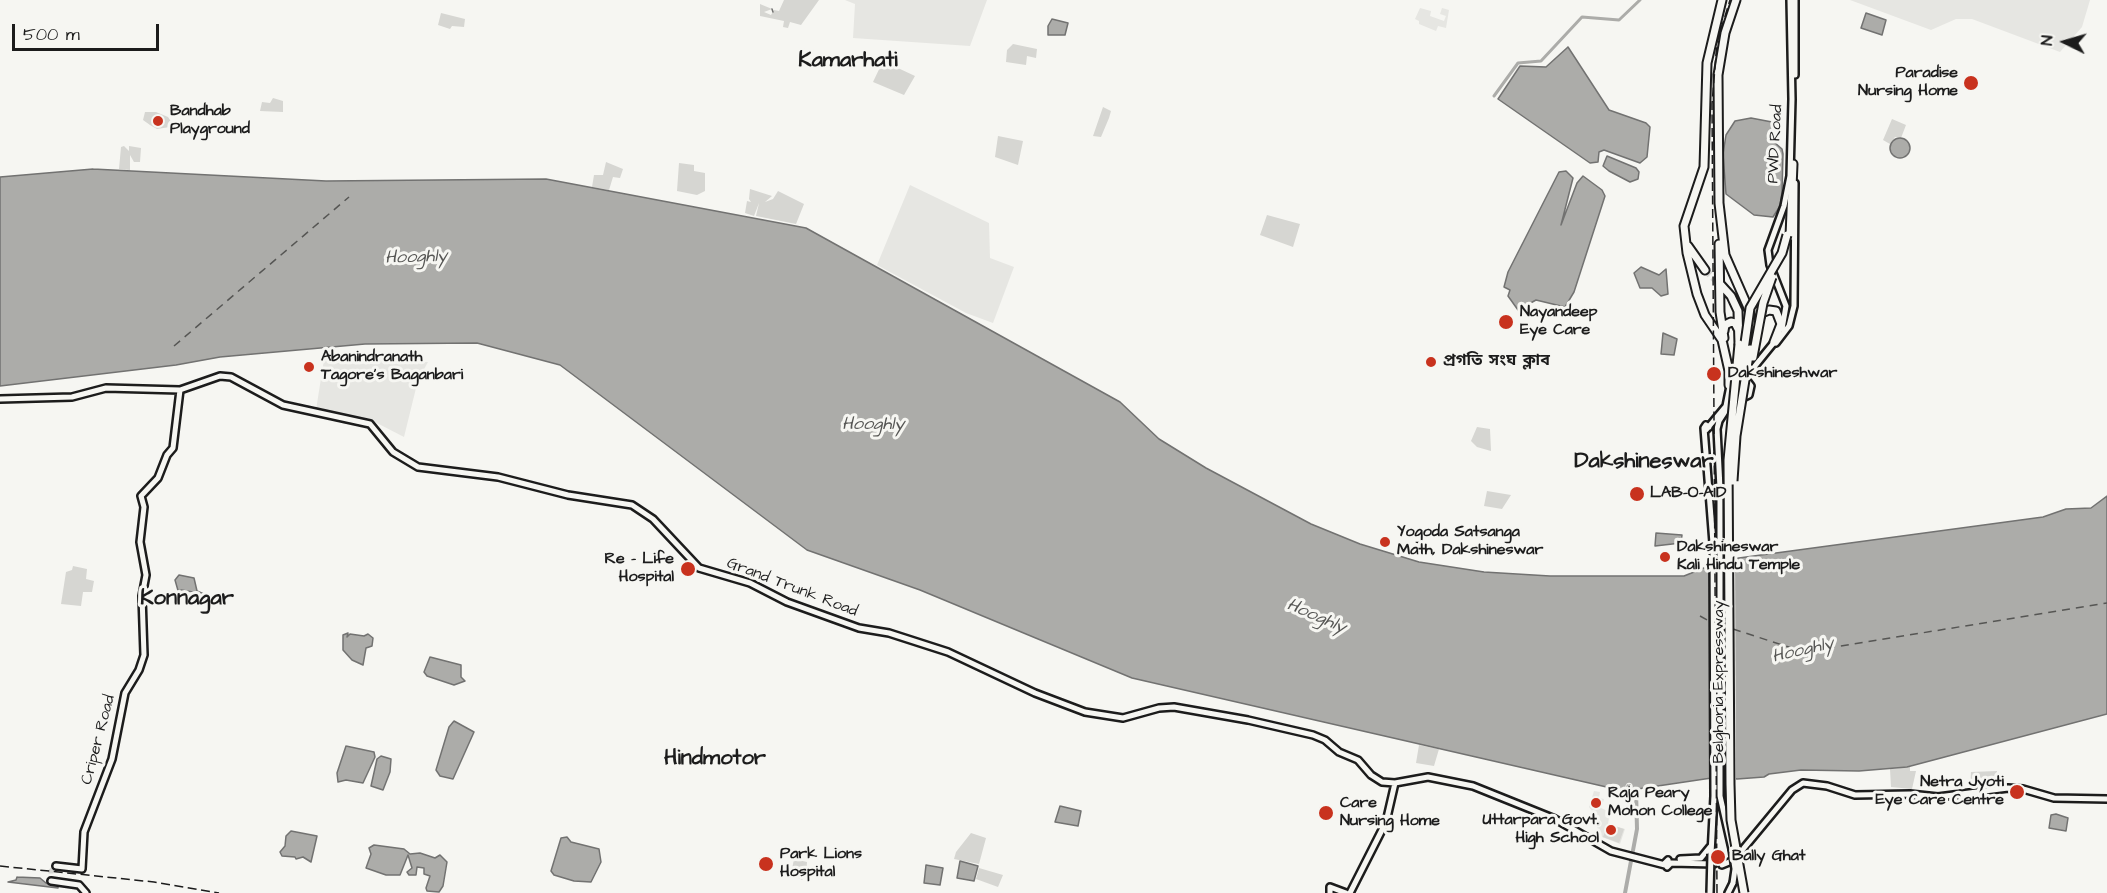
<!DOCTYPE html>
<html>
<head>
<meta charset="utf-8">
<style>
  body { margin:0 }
  #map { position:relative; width:2107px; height:893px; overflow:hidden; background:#f6f6f2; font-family:"Architects Daughter",sans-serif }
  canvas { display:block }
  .north { position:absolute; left:2035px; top:12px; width:60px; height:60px; -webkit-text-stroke:4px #f6f6f2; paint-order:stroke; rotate:275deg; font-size:16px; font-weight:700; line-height:24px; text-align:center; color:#1c1c1c }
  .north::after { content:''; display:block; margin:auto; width:21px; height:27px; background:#1c1c1c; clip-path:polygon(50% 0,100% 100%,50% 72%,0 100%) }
  .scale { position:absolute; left:12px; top:24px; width:147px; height:27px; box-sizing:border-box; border:3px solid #1c1c1c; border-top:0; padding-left:8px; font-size:18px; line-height:21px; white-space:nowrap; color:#1c1c1c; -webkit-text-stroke:4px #f6f6f2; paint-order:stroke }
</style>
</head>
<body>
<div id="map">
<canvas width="2107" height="893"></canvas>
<div class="north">N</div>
<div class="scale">500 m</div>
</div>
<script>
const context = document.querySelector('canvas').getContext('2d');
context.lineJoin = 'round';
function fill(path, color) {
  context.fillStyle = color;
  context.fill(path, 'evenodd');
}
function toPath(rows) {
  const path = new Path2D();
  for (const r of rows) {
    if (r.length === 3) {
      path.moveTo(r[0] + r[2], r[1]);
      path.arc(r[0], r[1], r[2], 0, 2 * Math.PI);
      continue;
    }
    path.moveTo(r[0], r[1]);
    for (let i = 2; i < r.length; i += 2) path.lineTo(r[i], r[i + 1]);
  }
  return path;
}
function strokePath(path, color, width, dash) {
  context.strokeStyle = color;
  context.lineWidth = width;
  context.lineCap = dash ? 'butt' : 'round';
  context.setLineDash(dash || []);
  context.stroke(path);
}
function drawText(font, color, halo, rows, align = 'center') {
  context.font = font + ' "Architects Daughter","Noto Sans Bengali",sans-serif';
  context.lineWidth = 6;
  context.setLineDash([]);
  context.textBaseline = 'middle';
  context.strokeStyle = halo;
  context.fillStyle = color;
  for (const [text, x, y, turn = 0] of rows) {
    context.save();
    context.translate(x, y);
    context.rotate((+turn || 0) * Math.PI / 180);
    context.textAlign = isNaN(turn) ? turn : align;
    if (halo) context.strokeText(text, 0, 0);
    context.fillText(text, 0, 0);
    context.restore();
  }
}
fill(toPath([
  [845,0,987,0,970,46,853,38,855,4],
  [1850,0,2090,0,2082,27,2060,52,1972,19,1956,19,1931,30],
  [1420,8,1431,11,1430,16,1444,21,1446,16,1440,14,1442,8,1449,10,1446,28,1438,26,1436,31,1419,24,1419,21,1415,19],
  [910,185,989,223,990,258,1014,267,993,323,966,313,877,265],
  [325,353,379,360,428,362,418,380,404,437,373,421,316,410],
  [1594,791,1600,792,1599,798,1604,799,1601,808,1610,812,1608,824,1625,829,1620,844,1602,837,1598,831,1595,815,1589,807]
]), '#e6e6e2');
fill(toPath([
  [784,0,819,0,801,25,790,22,788,28,783,27,784,21,760,16,760,4,772,9,764,12,771,15,774,10,779,11],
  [441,13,465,19,464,27,452,26,450,29,438,25],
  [1013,44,1037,49,1036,58,1027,56,1026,65,1006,62,1007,50],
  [883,61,915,76,904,95,873,82],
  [273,98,283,101,283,112,260,111,262,102,270,103],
  [1103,107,1111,111,1109,118,1101,137,1093,136],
  [145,112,156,112,168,117,172,123,170,127,157,129,150,125,143,120],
  [1892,119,1906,125,1901,138,1895,137,1890,144,1883,140],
  [998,136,1023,141,1018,165,995,157],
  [124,146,129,151,129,146,141,148,140,162,134,162,130,155,130,170,119,169,121,147],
  [606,162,623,169,620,178,613,177,609,190,592,187,594,175,603,175],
  [679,163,694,165,694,171,705,173,705,191,697,195,677,191],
  [750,189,772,196,765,202,773,199,778,191,804,204,796,224,756,216,759,203,754,216,745,213,747,201,751,202,749,199],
  [1267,215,1300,224,1293,247,1260,235],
  [1477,427,1490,429,1491,451,1477,447,1471,441],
  [1487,491,1511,495,1502,509,1484,506],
  [73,566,87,569,86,579,94,581,92,592,83,592,81,606,61,604,66,572,72,570],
  [1419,745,1439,749,1434,766,1416,763],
  [1910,767,1910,771,1916,771,1912,789,1891,787,1890,769],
  [1997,771,1996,787,1970,791,1971,772],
  [1608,824,1624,829,1619,843,1603,837],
  [971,833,986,838,979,864,954,859,956,852],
  [794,859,807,862,806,875,802,880,791,874],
  [979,868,1003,875,998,887,976,879]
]), '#d6d6d2');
const water = toPath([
  [1866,13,1886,20,1882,35,1861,28,1866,13],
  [1052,19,1068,23,1065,35,1048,35,1048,26,1052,19],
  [1568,47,1609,110,1646,123,1650,127,1647,157,1640,163,1604,150,1599,152,1598,162,1590,163,1498,99,1520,66,1546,67,1568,47],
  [1751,118,1772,122,1774,142,1782,149,1783,154,1782,192,1780,206,1773,217,1754,215,1726,194,1723,154,1726,135,1735,121,1751,118],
  [1900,148,10],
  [1607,156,1636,168,1639,172,1638,179,1630,182,1609,171,1603,166,1607,156],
  [93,169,326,181,546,179,806,228,1120,402,1159,439,1206,468,1311,524,1360,544,1419,562,1484,572,1550,576,1684,576,1724,560,2043,517,2066,509,2091,508,2107,496,2107,714,1907,767,1859,771,1801,770,1769,774,1764,777,1737,779,1725,776,1624,791,1132,678,920,590,807,550,560,365,477,343,365,344,220,357,176,365,0,386,0,177,93,169],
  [1566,171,1573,178,1561,225,1577,183,1583,176,1602,190,1605,196,1574,292,1565,307,1536,300,1518,310,1508,296,1510,290,1504,287,1508,272,1559,172,1566,171],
  [1641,267,1659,275,1666,269,1668,294,1661,296,1652,288,1640,288,1634,273,1641,267],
  [1663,333,1677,339,1674,355,1661,354,1663,333],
  [1656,533,1682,535,1681,543,1655,546,1656,533],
  [179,575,194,578,197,591,204,594,204,602,201,602,200,597,193,598,193,592,181,590,179,594,175,580,179,575],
  [348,633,347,637,350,634,364,636,368,634,373,638,372,646,366,648,363,665,352,660,343,650,343,635,348,633],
  [430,657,461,665,461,677,465,681,454,685,427,676,424,672,430,657],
  [454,721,474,732,453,779,440,776,436,770,449,727,454,721],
  [346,746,374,752,375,757,363,783,346,780,338,782,337,773,346,746],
  [381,756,391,759,390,772,383,790,371,786,377,759,381,756],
  [1060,806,1081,811,1078,826,1055,822,1060,806],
  [2056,814,2068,818,2066,831,2049,828,2051,815,2056,814],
  [291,831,317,836,311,862,303,857,296,859,295,857,282,856,280,852,285,846,286,836,291,831],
  [567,837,571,842,599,849,601,862,591,882,574,881,554,875,551,871,561,838,567,837],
  [374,845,404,849,410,854,420,853,435,858,440,855,447,862,443,886,439,892,427,891,426,888,430,876,424,874,424,868,417,867,416,875,409,875,407,872,412,868,408,855,400,875,386,875,366,868,371,854,369,848,374,845],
  [960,861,978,866,974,881,957,878,960,861],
  [926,865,943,868,940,885,924,883,926,865],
  [17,877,40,878,46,883,58,885,58,888,8,882,16,880,17,877]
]);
fill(water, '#acaca9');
strokePath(water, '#727271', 1.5);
fill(toPath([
  [1735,555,1736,782,1728,780,1727,556]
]), '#f6f6f2');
strokePath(toPath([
  [772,9,773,12]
]), '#727271', 1.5);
strokePath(toPath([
  [1494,96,1518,63,1541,61,1582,17,1619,20,1640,0]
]), '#acaca9', 3);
strokePath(toPath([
  [1625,893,1637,829,1636,789]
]), '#acaca9', 4);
strokePath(toPath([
  [174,346,349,197],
  [1700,616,1711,622],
  [1733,629,1804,652,2107,603]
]), '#565654', 1.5, [8, 6]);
strokePath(toPath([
  [51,881,51,871,56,866]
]), '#d5d5d2', 5, [5, 2.5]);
strokePath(toPath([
  [1705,270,1721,285]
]), '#d5d5d2', 7, [7, 3.5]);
const major = toPath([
  [1795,0,1795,75],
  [1782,329,1786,306,1770,265,1768,250,1784,206,1790,176,1792,99,1790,0],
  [1776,343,1789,326,1794,306,1795,183],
  [1746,377,1776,340],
  [0,399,72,397,106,388,180,390,220,376,231,377,283,405,370,424,393,452,418,467,498,477,568,495,632,505,653,519,699,568,750,583,787,602,859,628,889,633,948,652,1035,693,1085,712,1123,718,1159,708,1174,707,1248,720,1313,735,1325,740,1339,752,1358,760,1371,775,1382,782,1395,783,1428,777,1473,786,1555,819,1611,851,1665,865],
  [1709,427,1706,425,1704,428,1713,543,1714,796,1711,854],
  [1706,430,1726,406,1731,381,1740,377,1745,378,1751,386,1749,395,1730,404,1719,421,1717,429,1720,488,1720,796,1732,849],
  [1680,859,1701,858,1710,847],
  [1668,860,1665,863,1667,867,1671,863,1714,864],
  [1722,865,1734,860,1792,790,1803,783,1827,786,1855,795,1910,794,1938,797,2008,788,2023,789,2054,798,2107,799],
  [56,866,82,869,84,832,112,759,125,693,139,670,144,655,142,596,146,575,140,542,144,507,141,496,158,478,167,455,173,448,180,390],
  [51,881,79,885,86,893],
  [1330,893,1330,887,1346,893],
  [1350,893,1386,822,1395,783],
  [1728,893,1733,883]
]);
const highway = toPath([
  [1722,0,1707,63,1704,167,1684,226,1687,253,1697,294,1705,315,1722,340,1729,371,1729,385],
  [1736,0,1725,33,1718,75,1719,203,1725,255,1750,312,1750,349],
  [1790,236,1793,164],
  [1719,244,1720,312,1724,338],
  [1688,246,1705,270],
  [1721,285,1731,296,1738,311,1739,344],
  [1754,330,1762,313,1769,310,1776,311,1781,324,1774,342],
  [1724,331,1725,325,1731,322,1735,323,1738,329]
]);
strokePath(major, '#1c1c1c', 10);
strokePath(highway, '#1c1c1c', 11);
strokePath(major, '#f6f6f2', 5);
strokePath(highway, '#f6f6f2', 7);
strokePath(toPath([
  [0,866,154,882,219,893],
  [1717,893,1712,104,1717,42,1730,0]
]), '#1c1c1c', 1.5, [9, 4.5]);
const majorBridge = toPath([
  [1732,849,1735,869,1733,883],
  [1710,893,1711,854]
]);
const highwayBridge = toPath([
  [1739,344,1728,460,1730,784,1731,820,1744,893],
  [1753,357,1763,303,1772,277],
  [1741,371,1750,308,1782,253,1787,235],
  [1733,481,1736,436,1750,349]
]);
strokePath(majorBridge, '#1c1c1c', 10, []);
strokePath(highwayBridge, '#1c1c1c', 11, []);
strokePath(majorBridge, '#f6f6f2', 5);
strokePath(highwayBridge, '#f6f6f2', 7);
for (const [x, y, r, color] of [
  [1971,83,8,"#c8321e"],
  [158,121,6,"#c8321e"],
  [1506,322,8,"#c8321e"],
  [1431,362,6,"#c8321e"],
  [309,367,6,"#c8321e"],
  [1714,374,8,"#c8321e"],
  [1637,494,8,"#c8321e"],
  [1385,542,6,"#c8321e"],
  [1665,557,6,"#c8321e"],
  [688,569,8,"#c8321e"],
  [2017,792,8,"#c8321e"],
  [1596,803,6,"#c8321e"],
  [1326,813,8,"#c8321e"],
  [1611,830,6,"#c8321e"],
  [1718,857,8,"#c8321e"],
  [766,864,8,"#c8321e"]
]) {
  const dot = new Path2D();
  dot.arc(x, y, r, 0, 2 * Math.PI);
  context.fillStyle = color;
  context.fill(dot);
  strokePath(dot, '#f6f6f2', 2);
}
drawText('bold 16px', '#1c1c1c', '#f6f6f2', [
  ["Paradise",1958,74,"right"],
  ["Nursing Home",1958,92,"right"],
  ["Bandhab",170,112],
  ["Playground",170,130],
  ["Nayandeep",1520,313],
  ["Eye Care",1520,331],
  ["Abanindranath",321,358],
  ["Tagore's Baganbari",321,376],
  ["প্রগতি সংঘ ক্লাব",1443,362],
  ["Dakshineshwar",1728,374],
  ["LAB-O-AID",1650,494],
  ["Yogoda Satsanga",1397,533],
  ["Math, Dakshineswar",1397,551],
  ["Dakshineswar",1677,548],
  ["Kali Hindu Temple",1677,566],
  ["Re - Life",674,560,"right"],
  ["Hospital",674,578,"right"],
  ["Netra Jyoti",2004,783,"right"],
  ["Eye Care Centre",2004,801,"right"],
  ["Raja Peary",1608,794],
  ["Mohon College",1608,812],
  ["Care",1340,804],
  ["Nursing Home",1340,822],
  ["Uttarpara Govt.",1599,821,"right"],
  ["High School",1599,839,"right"],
  ["Park Lions",780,855],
  ["Hospital",780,873],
  ["Bally Ghat",1732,857]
], 'left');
drawText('16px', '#1c1c1c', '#f6f6f2', [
  ["PWD Road",1776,144,-87],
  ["Grand Trunk Road",792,588,21],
  ["Belghoria Expressway",1720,682,-90],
  ["Criper Road",99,740,-75]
]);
drawText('italic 18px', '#565654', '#f6f6f2', [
  ["Hooghly",416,258,-2],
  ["Hooghly",873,425],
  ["Hooghly",1316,617,23],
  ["Hooghly",1803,651,-13]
]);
drawText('bold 22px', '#1c1c1c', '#f6f6f2', [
  ["Kamarhati",848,61],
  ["Dakshineswar",1644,462],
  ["Konnagar",187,599],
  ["Hindmotor",715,759]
]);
</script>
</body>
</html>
